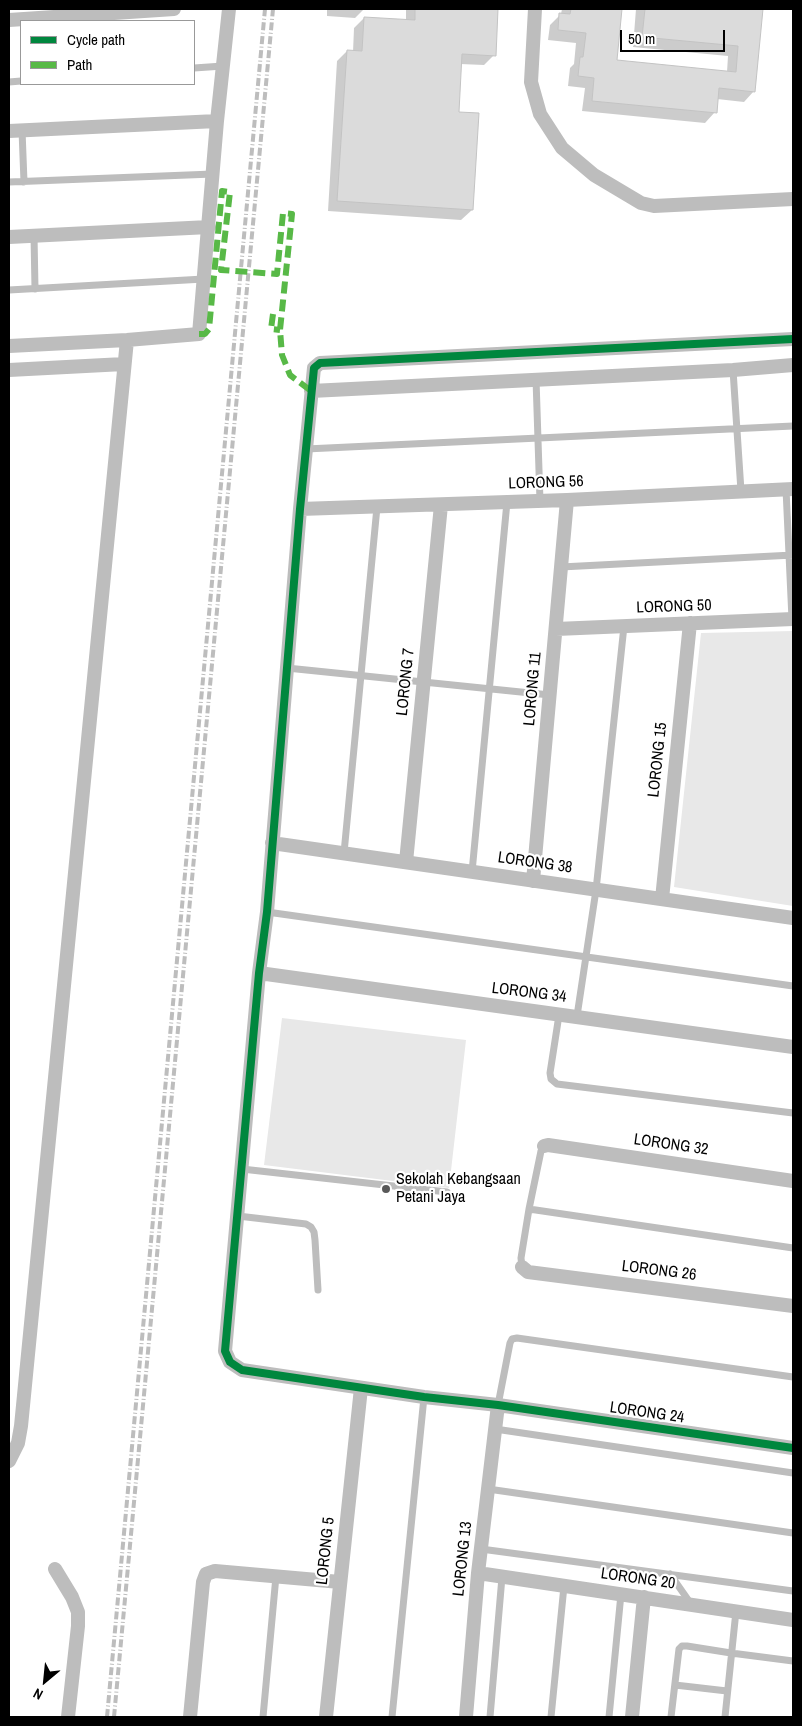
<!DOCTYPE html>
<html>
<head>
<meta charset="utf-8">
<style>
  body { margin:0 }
  #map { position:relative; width:802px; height:1726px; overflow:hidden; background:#fff; font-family:"Archivo Narrow",sans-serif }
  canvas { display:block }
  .frame { position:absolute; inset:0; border:10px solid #000; pointer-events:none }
  .legend { position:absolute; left:20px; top:20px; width:175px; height:65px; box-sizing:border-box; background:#fff; border:1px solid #999; margin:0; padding:6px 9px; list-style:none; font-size:15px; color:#000 }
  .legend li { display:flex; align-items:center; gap:10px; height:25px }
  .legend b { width:25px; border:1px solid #999 }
  .north { position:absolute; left:20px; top:1656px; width:50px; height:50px; -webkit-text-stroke:4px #fff; paint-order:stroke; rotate:208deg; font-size:14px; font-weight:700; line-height:20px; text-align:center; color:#000 }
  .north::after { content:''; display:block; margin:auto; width:18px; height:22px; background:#000; clip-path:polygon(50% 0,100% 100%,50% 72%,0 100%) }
  .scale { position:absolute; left:620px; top:30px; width:105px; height:22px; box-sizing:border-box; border:2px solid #000; border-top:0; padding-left:6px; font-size:15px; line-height:18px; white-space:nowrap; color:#000; -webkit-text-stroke:4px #fff; paint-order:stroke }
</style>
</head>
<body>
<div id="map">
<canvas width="802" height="1726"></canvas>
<div class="frame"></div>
<ul class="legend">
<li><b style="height:6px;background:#00873e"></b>Cycle path</li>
<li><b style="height:6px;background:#58b947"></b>Path</li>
</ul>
<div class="north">N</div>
<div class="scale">50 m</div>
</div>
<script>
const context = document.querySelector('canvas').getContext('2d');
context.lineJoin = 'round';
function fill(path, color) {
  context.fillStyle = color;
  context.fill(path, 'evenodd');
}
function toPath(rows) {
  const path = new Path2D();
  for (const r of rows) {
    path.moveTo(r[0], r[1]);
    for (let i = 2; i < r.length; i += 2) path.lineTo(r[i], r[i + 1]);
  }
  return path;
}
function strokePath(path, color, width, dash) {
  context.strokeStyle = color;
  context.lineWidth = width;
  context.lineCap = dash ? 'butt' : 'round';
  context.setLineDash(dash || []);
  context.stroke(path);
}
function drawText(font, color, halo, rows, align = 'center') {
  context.font = font + ' "Archivo Narrow",sans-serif';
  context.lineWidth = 4.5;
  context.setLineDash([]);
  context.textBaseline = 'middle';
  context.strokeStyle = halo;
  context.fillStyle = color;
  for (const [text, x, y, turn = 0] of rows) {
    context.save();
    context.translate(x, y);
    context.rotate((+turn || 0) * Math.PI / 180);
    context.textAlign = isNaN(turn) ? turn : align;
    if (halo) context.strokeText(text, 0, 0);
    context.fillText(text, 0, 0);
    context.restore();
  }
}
fill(toPath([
  [793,631,793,906,674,887,701,633],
  [282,1018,466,1040,449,1188,264,1165]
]), '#e8e8e8');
fill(toPath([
  [327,9,364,9,355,18,327,16],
  [406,9,497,9,494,55,484,65,460,64,458,113,472,210,461,220,328,211,337,61,347,51,353,52,354,28,364,18,406,21],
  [562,9,620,9,616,61,727,72,728,56,633,47,636,9,762,9,754,91,744,102,717,99,715,112,705,123,582,111,585,88,568,86,570,68,574,64,576,43,548,40,550,25,561,14]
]), '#0003');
const building = toPath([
  [415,9,498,9,496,56,462,54,459,112,479,113,473,210,337,201,347,50,362,51,364,17,415,20,415,9],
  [571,9,622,9,617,60,736,72,738,46,642,37,645,9,763,9,755,92,719,88,717,113,592,101,594,78,578,76,580,57,583,57,586,33,558,30,559,13,570,14,571,9]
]);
fill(building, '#dbdbdb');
strokePath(building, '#c3c3c3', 1);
strokePath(toPath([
  [194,68,223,66],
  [9,82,21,81],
  [22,130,24,182],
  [9,182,213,174],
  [34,235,35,289],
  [9,290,204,279],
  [733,370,741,491],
  [536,379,540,501],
  [306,449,793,426],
  [786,489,792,619],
  [561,567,793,555],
  [287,668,550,695],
  [344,853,377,507],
  [472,872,507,502],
  [267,912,793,986],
  [559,1015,550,1073,551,1079,557,1084,793,1113],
  [577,1016,596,890,624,626],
  [242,1169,447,1192],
  [529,1209,793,1248],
  [238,1216,306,1224,311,1227,314,1232,315,1240,318,1290],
  [522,1267,521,1258,529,1209,541,1151,544,1146],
  [498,1405,510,1343,512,1339,517,1338,793,1377],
  [495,1429,793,1473],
  [488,1489,793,1533],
  [481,1549,793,1591],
  [670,1574,691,1604],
  [675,1685,727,1691],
  [263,1717,276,1576],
  [392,1717,424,1397],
  [490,1717,502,1577],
  [551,1717,564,1586],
  [609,1717,621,1594],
  [671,1717,679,1649,682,1646,687,1646,731,1653,793,1661],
  [725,1717,736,1611]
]), '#bdbdbd', 7);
strokePath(toPath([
  [535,9,531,82,540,114,562,148,594,175,641,203,654,206,793,199],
  [9,20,174,9],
  [9,131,217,121],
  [9,237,209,227],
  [793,339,320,363,314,368,300,509,267,912,259,973,225,1351,230,1362,242,1370,424,1397,498,1405,793,1448],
  [9,346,127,340,199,334,217,121,229,9],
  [9,370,124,364],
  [311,391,733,370,793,365],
  [300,509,567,500,793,489],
  [556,629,793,619],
  [272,843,793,918],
  [406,862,441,505],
  [533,881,567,500],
  [662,899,690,623],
  [259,973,793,1047],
  [544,1146,548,1145,793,1181],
  [522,1267,528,1272,793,1306],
  [9,1461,18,1443,21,1426,127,340],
  [55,1569,72,1597,78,1612,78,1626,68,1717],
  [478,1573,793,1620],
  [190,1717,203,1582,206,1574,215,1571,340,1582],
  [326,1717,361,1388],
  [466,1717,478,1573,498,1405],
  [632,1717,644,1597]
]), '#bdbdbd', 14);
strokePath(toPath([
  [107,1717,265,9],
  [114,1717,273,9]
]), '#bdbdbd', 4, [8, 2.5, 1, 2.5]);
strokePath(toPath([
  [273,314,271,329,280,330],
  [199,334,205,334,209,329,222,191,230,192,221,270,277,274,283,213,292,214,280,330,282,355,290,375,311,391]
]), '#58b947', 6, [12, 6]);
strokePath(toPath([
  [793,339,320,363,314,368,300,509,267,912,259,973,225,1351,230,1362,242,1370,424,1397,498,1405,793,1448]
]), '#00873e', 8);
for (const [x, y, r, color] of [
  [386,1189,5,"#595959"]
]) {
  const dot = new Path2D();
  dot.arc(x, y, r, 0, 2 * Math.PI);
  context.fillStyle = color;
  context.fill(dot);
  strokePath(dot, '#fff', 2);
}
drawText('16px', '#000', '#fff', [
  ["LORONG 56",546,483,-2],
  ["LORONG 50",674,607,-2],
  ["LORONG 7",406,682,-84],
  ["LORONG 11",533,689,-85],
  ["LORONG 15",658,760,-84],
  ["LORONG 38",535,863,8],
  ["LORONG 34",529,993,7],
  ["LORONG 32",671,1145,8],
  ["LORONG 26",659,1271,7],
  ["LORONG 24",647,1413,8],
  ["LORONG 5",326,1551,-84],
  ["LORONG 13",463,1559,-84],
  ["LORONG 20",638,1579,8]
]);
drawText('16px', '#000', '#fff', [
  ["Sekolah Kebangsaan",396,1180],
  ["Petani Jaya",396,1198]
], 'left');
</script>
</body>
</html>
